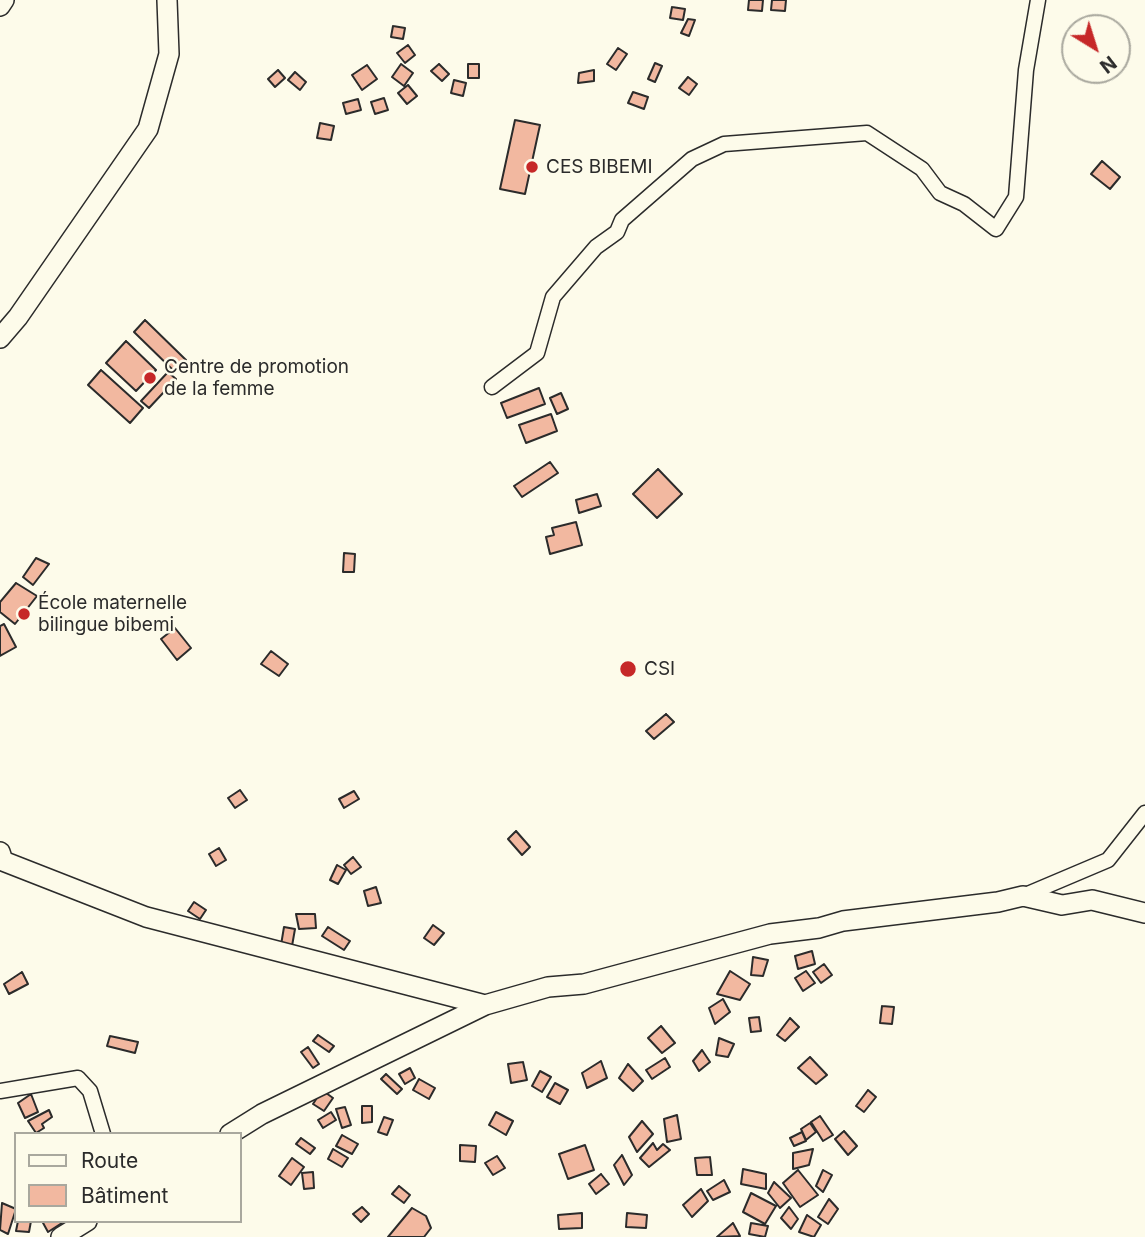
<!DOCTYPE html>
<html>
<head>
<meta charset="utf-8">
<style>
  body { margin:0 }
  #map { position:relative; width:1145px; height:1237px; overflow:hidden; background:#fdfbea; font-family:Inter,sans-serif }
  canvas { display:block }
  .legend { position:absolute; left:14px; top:1132px; width:228px; height:91px; box-sizing:border-box; background:#fdfbea; border:2px solid #a9a89e; margin:0; padding:9px 12px; list-style:none; font-size:21px; color:#2b2b2b }
  .legend li { display:flex; align-items:center; gap:14px; height:35px }
  .legend b { width:35px; border:2px solid #a9a89e }
  .north { position:absolute; left:1061px; top:14px; width:70px; height:70px; box-sizing:border-box; background:#fdfbea; border:2px solid #a9a89e; border-radius:50%; rotate:142deg; font-size:19px; font-weight:700; line-height:28px; text-align:center; color:#2b2b2b }
  .north::after { content:''; display:block; margin:auto; width:24px; height:32px; background:#c62828; clip-path:polygon(50% 0,100% 100%,50% 72%,0 100%) }
</style>
</head>
<body>
<div id="map">
<canvas width="1145" height="1237"></canvas>
<ul class="legend">
<li><b style="height:9px;background:#fdfbea"></b>Route</li>
<li><b style="height:19px;background:#f2b8a0"></b>Bâtiment</li>
</ul>
<div class="north">N</div>
</div>
<script>
const context = document.querySelector('canvas').getContext('2d');
context.lineJoin = 'round';
function fill(path, color) {
  context.fillStyle = color;
  context.fill(path, 'evenodd');
}
function toPath(rows) {
  const path = new Path2D();
  for (const r of rows) {
    path.moveTo(r[0], r[1]);
    for (let i = 2; i < r.length; i += 2) path.lineTo(r[i], r[i + 1]);
  }
  return path;
}
function strokePath(path, color, width, dash) {
  context.strokeStyle = color;
  context.lineWidth = width;
  context.lineCap = dash ? 'butt' : 'round';
  context.setLineDash(dash || []);
  context.stroke(path);
}
function drawText(font, color, halo, rows, align = 'center') {
  context.font = font + ' Inter,sans-serif';
  context.lineWidth = 5;
  context.setLineDash([]);
  context.textBaseline = 'middle';
  context.strokeStyle = halo;
  context.fillStyle = color;
  for (const [text, x, y, turn = 0] of rows) {
    context.save();
    context.translate(x, y);
    context.rotate((+turn || 0) * Math.PI / 180);
    context.textAlign = isNaN(turn) ? turn : align;
    if (halo) context.strokeText(text, 0, 0);
    context.fillText(text, 0, 0);
    context.restore();
  }
}
const building = toPath([
  [749,0,763,0,762,11,748,10,749,0],
  [772,0,786,0,785,11,771,10,772,0],
  [672,7,685,9,683,20,670,18,672,7],
  [688,19,695,20,689,36,681,33,688,19],
  [393,26,405,28,403,39,391,37,393,26],
  [408,45,415,55,405,63,397,53,408,45],
  [618,48,627,54,616,70,607,64,618,48],
  [655,63,662,66,655,82,648,79,655,63],
  [401,64,413,73,404,86,392,77,401,64],
  [439,64,449,74,442,81,431,71,439,64],
  [468,64,479,64,479,78,468,78,468,64],
  [367,65,377,79,362,90,352,75,367,65],
  [278,70,285,78,275,87,268,79,278,70],
  [594,70,594,81,578,83,579,73,594,70],
  [295,72,306,82,300,90,288,80,295,72],
  [688,77,697,84,689,95,679,88,688,77],
  [454,80,466,83,463,96,451,93,454,80],
  [408,85,417,96,407,104,398,93,408,85],
  [633,92,648,97,644,109,628,103,633,92],
  [384,98,388,110,375,114,371,102,384,98],
  [358,99,361,110,346,114,343,103,358,99],
  [515,120,540,125,525,194,500,189,515,120],
  [320,123,334,126,331,140,317,138,320,123],
  [1102,161,1120,177,1110,189,1091,174,1102,161],
  [145,320,186,360,175,372,134,332,145,320],
  [126,341,156,370,136,391,106,363,126,341],
  [101,370,143,408,130,423,88,385,101,370],
  [168,372,176,379,149,408,141,401,168,372],
  [539,388,545,404,507,418,501,403,539,388],
  [561,393,568,409,557,414,550,398,561,393],
  [551,414,557,431,526,443,519,425,551,414],
  [550,462,558,473,522,497,514,486,550,462],
  [658,469,682,494,657,518,633,494,658,469],
  [597,494,601,506,579,513,576,500,597,494],
  [576,522,582,545,550,554,546,537,554,535,552,528,576,522],
  [344,553,355,554,354,572,343,572,344,553],
  [36,558,49,564,33,585,23,577,36,558],
  [16,583,37,596,15,624,0,612,0,602,16,583],
  [4,624,16,647,0,656,0,626,4,624],
  [175,628,191,648,177,660,161,639,175,628],
  [271,651,288,664,279,676,261,664,271,651],
  [666,714,674,722,654,739,646,731,666,714],
  [240,790,247,800,235,808,228,798,240,790],
  [354,791,359,799,344,808,339,799,354,791],
  [516,831,530,847,522,855,508,839,516,831],
  [219,848,226,860,216,866,209,854,219,848],
  [353,857,361,867,351,874,344,865,353,857],
  [337,865,346,870,338,884,330,880,337,865],
  [376,887,381,903,368,906,364,891,376,887],
  [194,902,206,910,200,919,188,911,194,902],
  [296,914,315,914,316,928,299,929,296,914],
  [433,925,444,933,434,945,424,938,433,925],
  [284,927,295,929,292,946,281,945,284,927],
  [328,927,350,941,344,950,322,936,328,927],
  [812,951,815,964,798,969,795,956,812,951],
  [753,957,768,960,763,976,751,975,753,957],
  [824,964,832,975,821,983,813,972,824,964],
  [730,971,750,984,740,1000,717,994,730,971],
  [806,971,815,983,803,991,795,978,806,971],
  [22,972,28,984,9,994,4,984,22,972],
  [723,999,730,1012,715,1024,709,1008,723,999],
  [882,1006,894,1007,892,1024,880,1023,882,1006],
  [759,1017,761,1031,751,1032,749,1018,759,1017],
  [790,1018,799,1027,785,1041,777,1035,790,1018],
  [661,1026,675,1043,662,1053,648,1038,661,1026],
  [318,1035,334,1046,329,1052,313,1041,318,1035],
  [110,1036,138,1042,135,1053,107,1046,110,1036],
  [719,1038,734,1044,728,1057,716,1055,719,1038],
  [308,1047,319,1064,313,1068,301,1052,308,1047],
  [702,1050,710,1062,699,1071,693,1061,702,1050],
  [810,1057,827,1075,816,1084,798,1068,810,1057],
  [665,1058,670,1067,652,1079,646,1070,665,1058],
  [601,1061,607,1078,587,1088,582,1073,601,1061],
  [523,1062,527,1080,511,1083,508,1064,523,1062],
  [628,1064,643,1081,633,1091,619,1078,628,1064],
  [410,1068,415,1078,405,1084,399,1074,410,1068],
  [540,1071,551,1077,542,1092,532,1086,540,1071],
  [386,1074,402,1089,397,1094,381,1079,386,1074],
  [419,1079,435,1088,429,1099,413,1090,419,1079],
  [555,1083,568,1090,560,1104,547,1097,555,1083],
  [322,1090,333,1098,324,1111,313,1104,322,1090],
  [868,1090,876,1097,864,1112,856,1106,868,1090],
  [31,1094,38,1112,25,1118,18,1103,31,1094],
  [362,1106,372,1106,372,1122,362,1123,362,1106],
  [345,1107,351,1125,342,1128,336,1109,345,1107],
  [49,1110,52,1117,42,1124,44,1128,36,1133,28,1121,49,1110],
  [331,1112,336,1120,323,1128,318,1120,331,1112],
  [496,1112,513,1121,506,1135,489,1125,496,1112],
  [677,1115,681,1139,667,1142,664,1119,677,1115],
  [820,1116,833,1135,823,1141,811,1122,820,1116],
  [384,1117,393,1120,387,1135,378,1132,384,1117],
  [642,1121,653,1134,637,1152,629,1137,642,1121],
  [810,1123,816,1132,806,1140,801,1129,810,1123],
  [844,1131,857,1146,848,1155,835,1139,844,1131],
  [802,1132,806,1141,794,1146,790,1138,802,1132],
  [342,1135,358,1144,352,1154,336,1146,342,1135],
  [301,1138,315,1148,310,1154,296,1144,301,1138],
  [653,1143,657,1150,663,1144,670,1150,649,1167,640,1158,653,1143],
  [460,1145,476,1146,475,1162,460,1161,460,1145],
  [585,1145,594,1170,568,1179,559,1154,585,1145],
  [333,1149,348,1158,342,1167,328,1159,333,1149],
  [813,1149,809,1165,793,1169,793,1153,813,1149],
  [622,1155,632,1175,624,1185,614,1165,622,1155],
  [497,1156,505,1168,493,1175,485,1163,497,1156],
  [710,1157,712,1175,697,1175,695,1158,710,1157],
  [292,1158,304,1167,291,1185,279,1176,292,1158],
  [743,1169,766,1174,766,1189,741,1184,743,1169],
  [798,1170,818,1195,800,1207,783,1183,798,1170],
  [823,1170,832,1175,823,1192,816,1186,823,1170],
  [313,1172,314,1188,304,1189,302,1173,313,1172],
  [601,1174,609,1184,596,1194,589,1184,601,1174],
  [724,1180,730,1192,713,1200,707,1191,724,1180],
  [774,1182,791,1198,780,1208,768,1193,774,1182],
  [399,1186,410,1195,404,1203,392,1194,399,1186],
  [701,1189,708,1201,692,1217,683,1205,701,1189],
  [751,1193,776,1206,765,1224,743,1212,751,1193],
  [829,1199,838,1209,828,1224,818,1217,829,1199],
  [2,1203,16,1209,8,1234,0,1230,2,1203],
  [362,1207,369,1214,361,1222,353,1214,362,1207],
  [789,1207,798,1219,791,1229,781,1218,789,1207],
  [412,1208,426,1216,431,1228,424,1237,388,1237,412,1208],
  [582,1213,582,1228,559,1229,558,1215,582,1213],
  [627,1213,647,1215,646,1228,626,1227,627,1213],
  [807,1215,821,1225,814,1237,799,1232,807,1215],
  [18,1221,31,1221,29,1232,16,1231,18,1221],
  [42,1221,65,1221,48,1232,42,1221],
  [733,1223,740,1236,717,1237,733,1223],
  [751,1223,768,1226,765,1237,749,1234,751,1223]
]);
fill(building, '#f2b8a0');
strokePath(building, '#2b2b2b', 2);
const minor = toPath([
  [492,387,537,353,553,297,596,247,617,232,622,220,692,159,724,144,867,133,922,169,940,193,964,204,996,229,1016,197,1026,70,1038,0],
  [1023,896,1108,860,1145,813],
  [0,1091,78,1078,90,1091,103,1134]
]);
const secondary = toPath([
  [0,6,4,0],
  [0,338,18,317,148,129,169,54,167,0],
  [0,852,3,861,146,917,485,1005],
  [230,1134,262,1114,485,1005,548,987,584,984,770,934,819,928,843,921,998,902,1023,896,1062,905,1092,900,1145,913],
  [61,1237,87,1221]
]);
strokePath(minor, '#2b2b2b', 17);
strokePath(secondary, '#2b2b2b', 22);
strokePath(minor, '#fdfbea', 14);
strokePath(secondary, '#fdfbea', 19);
for (const [x, y, r, color] of [
  [532,167,7,"#c62828"],
  [150,378,7,"#c62828"],
  [24,614,7,"#c62828"],
  [628,669,9,"#c62828"]
]) {
  const dot = new Path2D();
  dot.arc(x, y, r, 0, 2 * Math.PI);
  context.fillStyle = color;
  context.fill(dot);
  strokePath(dot, '#fdfbea', 2.5);
}
drawText('19px', '#2b2b2b', '#fdfbea', [
  ["CES BIBEMI",546,167],
  ["Centre de promotion",164,367],
  ["de la femme",164,389],
  ["École maternelle",38,603],
  ["bilingue bibemi",38,625],
  ["CSI",644,669]
], 'left');
</script>
</body>
</html>
